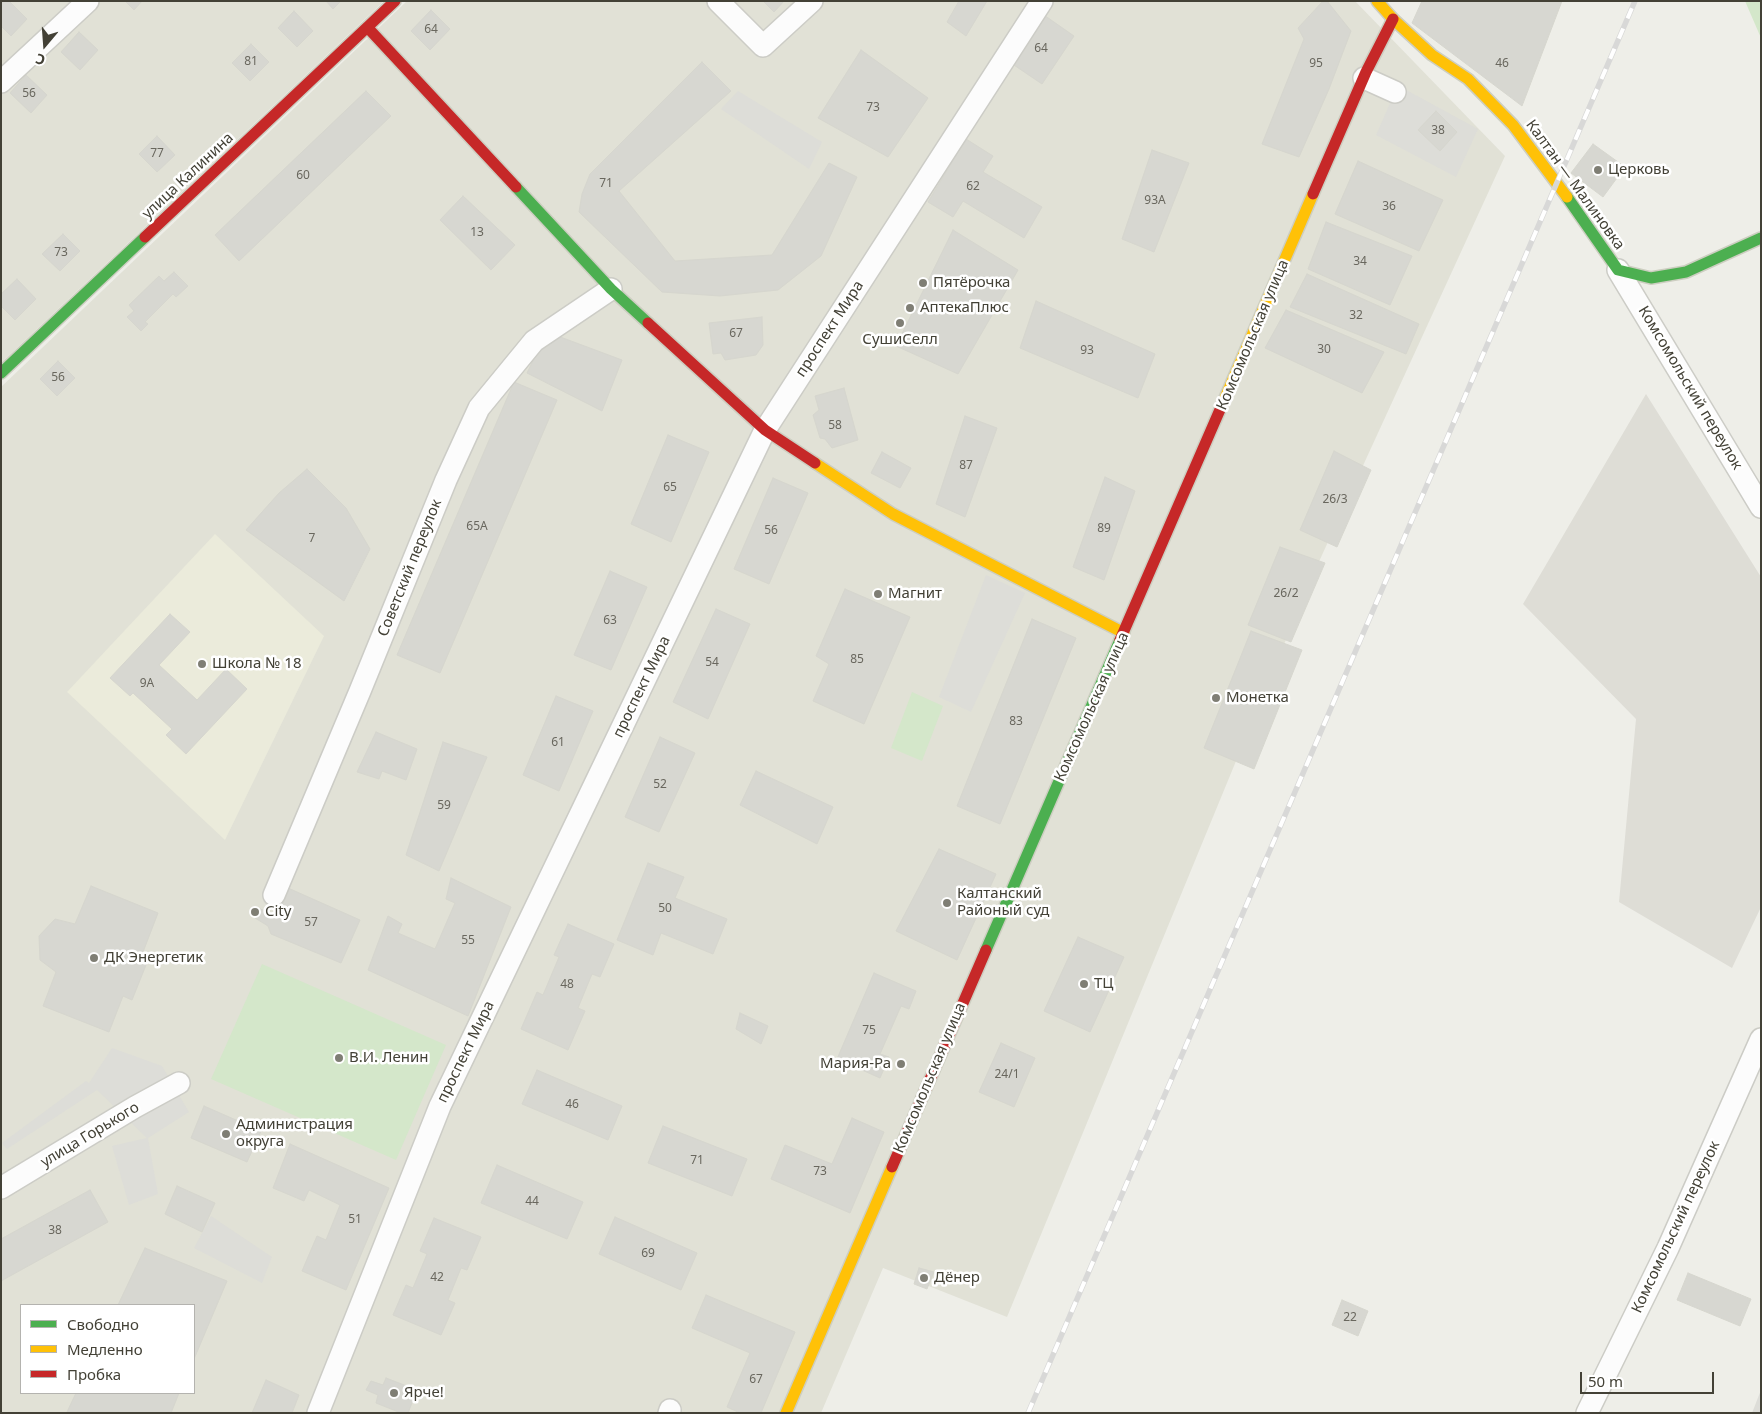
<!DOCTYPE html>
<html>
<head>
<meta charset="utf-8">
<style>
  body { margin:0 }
  #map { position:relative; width:1762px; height:1414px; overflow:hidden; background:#eeeee8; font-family:"Noto Sans",sans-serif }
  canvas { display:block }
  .frame { position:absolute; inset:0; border:2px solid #434136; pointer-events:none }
  .legend { position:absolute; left:20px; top:1304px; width:175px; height:90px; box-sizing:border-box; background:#fff; border:1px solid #b4b3af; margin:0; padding:6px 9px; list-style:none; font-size:15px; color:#434136 }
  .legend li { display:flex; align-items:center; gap:10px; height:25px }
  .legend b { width:25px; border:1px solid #b4b3af }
  .north { position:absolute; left:20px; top:20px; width:50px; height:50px; -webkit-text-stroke:4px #fff; paint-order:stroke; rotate:198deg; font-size:14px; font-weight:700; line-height:20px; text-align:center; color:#434136 }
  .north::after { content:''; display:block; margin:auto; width:18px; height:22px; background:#434136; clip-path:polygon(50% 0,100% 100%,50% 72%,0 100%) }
  .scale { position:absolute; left:1580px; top:1372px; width:134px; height:22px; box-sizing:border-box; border:2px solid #434136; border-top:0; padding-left:6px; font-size:15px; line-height:18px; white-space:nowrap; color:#434136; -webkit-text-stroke:4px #fff; paint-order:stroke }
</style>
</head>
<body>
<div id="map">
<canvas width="1762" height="1414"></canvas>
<div class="frame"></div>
<ul class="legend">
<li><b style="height:6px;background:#4caf50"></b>Свободно</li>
<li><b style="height:6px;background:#ffc107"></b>Медленно</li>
<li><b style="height:6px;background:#c62828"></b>Пробка</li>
</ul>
<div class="north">С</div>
<div class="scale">50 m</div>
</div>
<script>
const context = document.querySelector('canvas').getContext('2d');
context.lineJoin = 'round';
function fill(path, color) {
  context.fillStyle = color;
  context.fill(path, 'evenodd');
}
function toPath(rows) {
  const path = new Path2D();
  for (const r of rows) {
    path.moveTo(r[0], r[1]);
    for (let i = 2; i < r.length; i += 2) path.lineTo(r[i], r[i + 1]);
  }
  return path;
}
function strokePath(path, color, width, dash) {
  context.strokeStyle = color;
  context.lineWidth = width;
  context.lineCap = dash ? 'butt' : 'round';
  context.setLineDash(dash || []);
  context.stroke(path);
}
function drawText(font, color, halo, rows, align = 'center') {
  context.font = font + ' "Noto Sans",sans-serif';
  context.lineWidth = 5;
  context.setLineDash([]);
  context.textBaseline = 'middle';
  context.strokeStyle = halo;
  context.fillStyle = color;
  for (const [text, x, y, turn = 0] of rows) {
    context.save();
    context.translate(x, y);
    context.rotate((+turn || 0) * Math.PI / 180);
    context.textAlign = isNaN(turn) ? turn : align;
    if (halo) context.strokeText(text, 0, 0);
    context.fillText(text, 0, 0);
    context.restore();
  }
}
fill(toPath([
  [1,1,384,1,1,363],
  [407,1,1355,1,1505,156,1311,579,1007,1317,883,1268,821,1413,1,1413,1,387],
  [21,1305,194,1305,194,1393,21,1393]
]), '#e1e1d6');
fill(toPath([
  [1646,394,1761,577,1761,907,1732,968,1619,902,1636,719,1523,604]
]), '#deddd6');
fill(toPath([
  [215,534,324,636,225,840,67,692]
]), '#ebebdb');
fill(toPath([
  [1745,1,1761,1,1761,38],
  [912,692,943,706,922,761,891,748],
  [262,964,446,1045,396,1160,211,1079]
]), '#d4e7ca');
fill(toPath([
  [1399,86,1478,129,1456,177,1376,135,1395,92],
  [738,91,822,142,809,169,721,109],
  [986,575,1025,593,971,712,939,697],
  [112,1048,162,1066,189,1112,148,1138,158,1194,129,1205,112,1146,147,1138,97,1090,7,1149,2,1143,86,1081,89,1083],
  [211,1216,272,1257,262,1283,194,1248],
  [1761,1390,1761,1413,1752,1413]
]), '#ddddd8');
const building = toPath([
  [4,1,9,1,27,19,11,36,1,26,1,4,4,1],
  [125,1,142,1,134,10,125,1],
  [326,1,341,1,333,9,326,1],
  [763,1,784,1,774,12,763,1],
  [959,1,987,1,966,36,947,22,959,1],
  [1323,1,1327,1,1351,31,1329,89,1299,157,1262,144,1304,39,1298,28,1323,1],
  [1422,1,1562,1,1522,106,1412,23,1422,1],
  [431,10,450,29,430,50,411,31,431,10],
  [294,11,313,31,297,47,278,28,294,11],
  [1041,13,1074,36,1042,84,1008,61,1041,13],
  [79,32,98,50,80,70,61,52,79,32],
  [251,44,269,62,250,81,232,63,251,44],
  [861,50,928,98,888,157,818,118,861,50],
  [702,62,731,91,619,191,675,261,772,255,829,163,857,177,821,256,778,290,720,296,662,292,579,212,582,194,590,174,702,62],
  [26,75,47,95,31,113,10,93,26,75],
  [366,91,391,116,239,261,215,235,366,91],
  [1436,111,1457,132,1440,151,1418,130,1436,111],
  [157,136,175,155,157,172,139,154,157,136],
  [966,139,993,156,983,172,1042,207,1024,238,963,201,953,217,928,202,966,139],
  [1593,144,1625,167,1603,197,1571,173,1593,144],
  [1152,150,1189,163,1154,252,1122,239,1152,150],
  [1358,161,1443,200,1419,251,1335,214,1358,161],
  [463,196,515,245,491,270,440,220,463,196],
  [1326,222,1412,256,1390,305,1308,269,1326,222],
  [953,230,1018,270,958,374,896,346,953,230],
  [63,234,80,251,60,271,42,254,63,234],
  [174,272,188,286,176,297,173,294,145,322,148,324,141,331,127,317,134,311,129,305,159,276,164,281,174,272],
  [1307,274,1419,324,1406,354,1290,307,1307,274],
  [17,279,36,299,15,320,1,306,1,294,17,279],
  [1036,301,1155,354,1138,398,1020,348,1036,301],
  [1286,310,1384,352,1362,393,1265,348,1286,310],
  [762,317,763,345,756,355,725,360,721,353,713,354,709,323,762,317],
  [547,332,622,360,602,411,527,373,547,332],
  [58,361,75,378,57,396,40,379,58,361],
  [514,382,557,400,440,673,397,655,514,382],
  [844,388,858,440,832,448,825,439,820,438,813,415,819,410,815,396,844,388],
  [965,416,997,428,965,517,936,504,965,416],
  [668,435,709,452,671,542,631,524,668,435],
  [1334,451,1371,470,1337,547,1300,530,1334,451],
  [882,452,911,468,900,488,871,473,882,452],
  [307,469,346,508,370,549,344,601,246,530,279,493,307,469],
  [1105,477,1135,491,1104,580,1073,567,1105,477],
  [773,478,808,493,769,584,734,569,773,478],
  [1280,547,1325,563,1291,642,1248,625,1280,547],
  [610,571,647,587,611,670,574,655,610,571],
  [845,589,910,617,864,724,813,701,829,664,816,656,845,589],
  [716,609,750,624,708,719,673,702,716,609],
  [170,614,190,632,159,665,197,700,226,669,247,689,186,754,166,735,172,729,133,693,130,696,110,678,170,614],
  [1032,619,1076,638,1000,824,957,806,1032,619],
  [1251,631,1302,650,1254,769,1204,748,1251,631],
  [556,696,593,711,559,791,523,775,556,696],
  [376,732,417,749,406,780,382,771,379,779,357,772,376,732],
  [660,737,695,753,659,832,625,817,660,737],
  [443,742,487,757,439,871,406,855,443,742],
  [756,771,833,807,817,844,740,805,756,771],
  [939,849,996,874,957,960,896,931,939,849],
  [648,863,684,877,675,898,727,919,713,954,661,933,653,955,617,940,648,863],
  [451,878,511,907,468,1016,368,970,388,916,402,924,398,933,435,949,455,903,446,899,451,878],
  [91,886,158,913,143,952,150,955,132,1000,123,996,109,1032,43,1006,56,972,40,960,39,936,55,919,75,924,91,886],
  [288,888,360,920,341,963,271,934,268,926,255,918,260,909,275,914,279,909,288,888],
  [568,924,614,944,600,977,592,974,578,1008,585,1011,568,1050,521,1029,537,992,543,995,559,957,554,955,568,924],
  [1078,937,1124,957,1090,1032,1044,1011,1078,937],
  [874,973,916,991,909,1009,901,1006,880,1054,889,1057,880,1078,837,1059,874,973],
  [740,1013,768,1026,761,1044,736,1029,740,1013],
  [1001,1043,1035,1058,1014,1107,979,1092,1001,1043],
  [537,1070,622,1106,608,1140,522,1104,537,1070],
  [204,1106,261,1131,247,1162,191,1138,204,1106],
  [852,1118,884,1132,850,1213,771,1179,785,1145,832,1164,852,1118],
  [663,1126,747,1159,732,1196,648,1163,663,1126],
  [290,1144,389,1188,346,1290,302,1271,317,1236,326,1240,340,1205,309,1190,304,1201,273,1188,290,1144],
  [497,1165,583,1202,567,1239,481,1203,497,1165],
  [177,1186,215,1203,202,1232,165,1214,177,1186],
  [90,1190,108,1222,1,1281,1,1239,90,1190],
  [615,1217,697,1253,681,1290,599,1254,615,1217],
  [434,1218,481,1237,467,1270,461,1268,448,1300,455,1303,441,1335,393,1315,406,1285,413,1288,427,1254,420,1251,434,1218],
  [145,1248,227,1281,194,1359,194,1305,118,1305,145,1248],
  [919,1268,934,1272,927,1289,914,1284,919,1268],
  [1688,1273,1751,1299,1740,1326,1677,1300,1688,1273],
  [706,1295,795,1332,761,1413,740,1413,727,1407,750,1353,692,1328,706,1295],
  [1342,1300,1368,1311,1358,1336,1332,1325,1342,1300],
  [386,1378,417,1390,408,1413,401,1413,376,1403,378,1395,366,1390,371,1381,383,1385,386,1378],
  [266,1380,299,1395,292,1413,252,1413,266,1380],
  [76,1393,179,1393,171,1413,67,1412,76,1393]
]);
fill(building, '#d7d7d1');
strokePath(building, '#d6d6ce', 1);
const street = toPath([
  [718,1,763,46,812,1],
  [1364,78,1395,92],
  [1,82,88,1],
  [1618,270,1761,507],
  [274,895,360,691,446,480,479,408,534,341,611,289],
  [1,1188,135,1107,179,1083],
  [318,1413,440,1106,765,430,1042,1],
  [669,1413,670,1410],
  [1587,1413,1668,1248,1761,1039]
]);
const fast = toPath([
  [516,187,611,289,648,323],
  [1567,197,1618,270,1651,278,1686,272,1761,238],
  [1,373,145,237],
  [986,950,1120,640]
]);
const slow = toPath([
  [1377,1,1393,19,1432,55,1468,79,1513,125,1567,197],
  [1222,405,1313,194],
  [815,463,893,514,1124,633],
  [786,1413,892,1167]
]);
const jam = toPath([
  [368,28,516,187],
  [1313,194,1366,72,1393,19],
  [145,237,395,1],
  [648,323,765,430,815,463],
  [1120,640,1222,405],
  [892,1167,986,950]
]);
strokePath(street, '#ccccc6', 24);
strokePath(fast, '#cdcec1', 14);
strokePath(slow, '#cdcec1', 14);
strokePath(jam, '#cdcec1', 14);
strokePath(street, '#fcfcfc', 21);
strokePath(fast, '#4caf50', 11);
strokePath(slow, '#ffc107', 11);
strokePath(jam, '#c62828', 11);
const rail = toPath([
  [1028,1413,1635,1]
]);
strokePath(rail, '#d8d8d7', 5.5);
strokePath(rail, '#fff', 4, [11]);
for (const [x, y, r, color] of [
  [1598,170,5,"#7f7e74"],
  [923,283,5,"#7f7e74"],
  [910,308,5,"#7f7e74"],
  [900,323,5,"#7f7e74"],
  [878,594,5,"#7f7e74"],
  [202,664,5,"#7f7e74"],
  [1216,698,5,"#7f7e74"],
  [947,903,5,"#7f7e74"],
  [255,912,5,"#7f7e74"],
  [94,958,5,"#7f7e74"],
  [1084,984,5,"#7f7e74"],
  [339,1058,5,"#7f7e74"],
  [901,1064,5,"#7f7e74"],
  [226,1134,5,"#7f7e74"],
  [924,1278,5,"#7f7e74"],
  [394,1393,5,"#7f7e74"]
]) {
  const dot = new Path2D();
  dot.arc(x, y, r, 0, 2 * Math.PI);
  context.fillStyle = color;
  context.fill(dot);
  strokePath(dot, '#fff', 2);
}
drawText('12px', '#69675e', null, [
  ["64",431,30],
  ["64",1041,49],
  ["81",251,62],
  ["95",1316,64],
  ["46",1502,64],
  ["56",29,94],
  ["73",873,108],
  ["38",1438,131],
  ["77",157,154],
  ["60",303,176],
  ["71",606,184],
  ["62",973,187],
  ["93А",1155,201],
  ["36",1389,207],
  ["13",477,233],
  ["73",61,253],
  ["34",1360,262],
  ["32",1356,316],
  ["67",736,334],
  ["30",1324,350],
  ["93",1087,351],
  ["56",58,378],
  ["58",835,426],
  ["87",966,466],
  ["65",670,488],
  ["26/3",1335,500],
  ["65А",477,527],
  ["89",1104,529],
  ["56",771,531],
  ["7",312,539],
  ["26/2",1286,594],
  ["63",610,621],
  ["85",857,660],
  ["54",712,663],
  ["9А",147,684],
  ["83",1016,722],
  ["61",558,743],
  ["52",660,785],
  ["59",444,806],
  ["50",665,909],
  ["57",311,923],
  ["55",468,941],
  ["48",567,985],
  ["75",869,1031],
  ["24/1",1007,1075],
  ["46",572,1105],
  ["71",697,1161],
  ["73",820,1172],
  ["44",532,1202],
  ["51",355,1220],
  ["38",55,1231],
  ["69",648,1254],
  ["42",437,1278],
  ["22",1350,1318],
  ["67",756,1380]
]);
drawText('15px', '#434136', '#fff', [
  ["Церковь",1608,170],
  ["Пятёрочка",933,283],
  ["АптекаПлюс",920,308],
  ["СушиСелл",900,340,"center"],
  ["Магнит",888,594],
  ["Школа № 18",212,664],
  ["Монетка",1226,698],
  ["Калтанский",957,894],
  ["Районый суд",957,911],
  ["City",265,912],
  ["ДК Энергетик",104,958],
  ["ТЦ",1094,984],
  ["В.И. Ленин",349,1058],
  ["Мария-Ра",891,1064,"right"],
  ["Администрация",236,1125],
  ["округа",236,1142],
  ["Дёнер",934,1278],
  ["Ярче!",404,1393]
], 'left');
drawText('15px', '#434136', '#fff', [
  ["улица Калинина",188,176,-43],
  ["Калтан — Малиновка",1575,185,54],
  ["проспект Мира",830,329,-57],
  ["Комсомольская улица",1253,335,-67],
  ["Комсомольский переулок",1690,388,59],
  ["Советский переулок",410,568,-68],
  ["проспект Мира",642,687,-64],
  ["Комсомольская улица",1092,707,-66],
  ["проспект Мира",466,1052,-64],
  ["Комсомольская улица",930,1078,-67],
  ["улица Горького",90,1135,-31],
  ["Комсомольский переулок",1676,1227,-65]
]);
</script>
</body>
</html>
